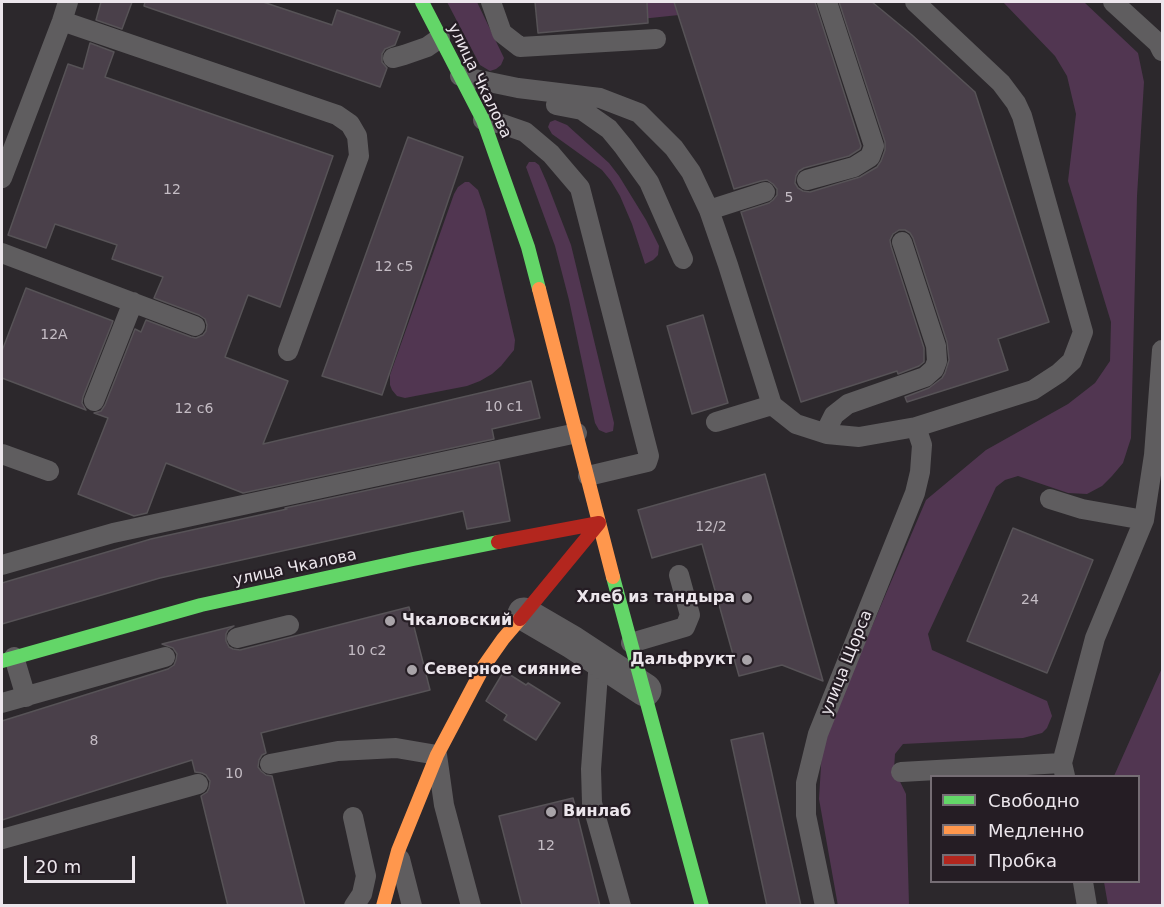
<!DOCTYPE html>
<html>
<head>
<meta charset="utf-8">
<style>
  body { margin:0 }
  #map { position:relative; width:1164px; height:907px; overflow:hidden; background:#2c282c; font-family:"DejaVu Sans",sans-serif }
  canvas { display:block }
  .frame { position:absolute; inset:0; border:3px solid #ece6ec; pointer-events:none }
  .legend { position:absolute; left:930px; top:775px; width:210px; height:108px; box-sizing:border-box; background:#251d24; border:2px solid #756d74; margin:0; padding:8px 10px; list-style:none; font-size:18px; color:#ece6ec }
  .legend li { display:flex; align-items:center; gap:12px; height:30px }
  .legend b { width:30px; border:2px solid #756d74 }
  .scale { position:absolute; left:24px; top:856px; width:111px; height:27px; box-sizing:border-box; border:3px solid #ece6ec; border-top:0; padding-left:8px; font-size:18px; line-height:21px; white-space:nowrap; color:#ece6ec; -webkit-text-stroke:4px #251d24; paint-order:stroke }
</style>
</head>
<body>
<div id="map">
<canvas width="1164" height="907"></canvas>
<div class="frame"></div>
<ul class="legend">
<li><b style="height:8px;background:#63d668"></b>Свободно</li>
<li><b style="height:8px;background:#ff974d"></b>Медленно</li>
<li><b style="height:8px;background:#b3261e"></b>Пробка</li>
</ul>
<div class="scale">20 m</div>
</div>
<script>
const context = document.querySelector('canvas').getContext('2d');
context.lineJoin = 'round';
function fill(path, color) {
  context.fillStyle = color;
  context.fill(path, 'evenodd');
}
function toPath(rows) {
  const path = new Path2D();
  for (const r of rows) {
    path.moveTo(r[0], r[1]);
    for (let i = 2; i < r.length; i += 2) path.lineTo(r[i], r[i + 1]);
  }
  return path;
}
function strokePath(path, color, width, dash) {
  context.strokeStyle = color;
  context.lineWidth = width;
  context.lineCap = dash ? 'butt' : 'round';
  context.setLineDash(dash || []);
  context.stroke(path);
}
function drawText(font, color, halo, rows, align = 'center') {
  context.font = font + ' "DejaVu Sans",sans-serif';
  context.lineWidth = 4.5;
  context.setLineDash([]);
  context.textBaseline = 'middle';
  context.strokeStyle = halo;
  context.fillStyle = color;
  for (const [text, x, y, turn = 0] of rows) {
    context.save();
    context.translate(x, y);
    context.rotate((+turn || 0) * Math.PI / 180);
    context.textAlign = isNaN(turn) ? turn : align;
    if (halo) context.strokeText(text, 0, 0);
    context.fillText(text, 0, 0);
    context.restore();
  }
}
fill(toPath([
  [447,2,477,2,504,58,501,65,496,69,490,71,480,65],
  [652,2,723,2,679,15,612,22,609,6],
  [1003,2,1084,2,1138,53,1144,82,1137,196,1131,438,1123,463,1112,476,1102,486,1087,494,1068,493,1018,476,1005,480,996,487,928,634,932,650,1047,701,1052,716,1047,728,1042,733,1023,738,903,744,895,754,894,769,906,794,909,905,838,906,819,799,822,749,832,720,926,500,986,450,1068,404,1095,383,1110,361,1111,322,1068,181,1076,114,1067,76,1055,56],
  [555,120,567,125,609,163,619,176,646,220,659,246,658,255,653,260,645,264,632,224,620,196,611,181,602,170,552,134,548,127,550,122],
  [529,162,535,162,539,165,547,183,571,245,614,423,613,431,606,433,599,430,595,423,569,300,555,246,526,167],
  [465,182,469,182,478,190,485,210,515,340,514,350,501,366,492,374,480,381,467,386,405,398,397,396,392,390,390,385,390,375,454,194,458,187],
  [1162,668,1162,905,1108,905,1104,882,1138,882,1138,776,1114,776]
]), '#513651');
const building = toPath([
  [101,2,132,2,122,29,96,20,101,2],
  [145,2,263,2,332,25,337,10,400,32,395,45,385,49,382,54,382,62,387,68,380,87,144,6,145,2],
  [535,2,647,2,648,23,538,33,535,2],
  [674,2,815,2,861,146,860,149,849,156,804,168,799,171,796,176,795,183,798,188,803,191,810,192,860,177,877,167,881,161,885,150,885,142,839,2,872,2,912,35,975,92,1049,322,998,339,1008,370,907,402,905,397,929,388,942,378,945,373,949,360,947,342,913,238,910,233,905,230,899,230,893,234,890,240,891,246,924,348,924,362,919,366,898,374,897,371,801,402,741,212,769,203,773,200,777,195,777,189,773,184,767,180,761,181,734,189,674,2],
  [90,43,114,52,105,77,333,156,280,307,248,295,225,357,288,381,263,444,531,381,540,418,492,429,494,439,243,493,166,463,147,513,134,516,78,494,108,418,94,413,101,411,105,405,135,329,141,332,146,320,191,337,196,338,203,335,206,331,207,325,205,319,199,315,154,298,163,277,112,259,117,245,55,224,46,248,8,235,68,64,83,69,90,43],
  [408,137,463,157,382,395,322,376,408,137],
  [26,288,113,321,83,397,82,403,86,410,2,378,2,351,26,288],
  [703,315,728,403,692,414,667,326,703,315],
  [499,462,510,521,467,529,463,511,160,578,2,624,2,583,151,539,287,509,285,508,499,462],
  [765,474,823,681,782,665,739,676,702,544,652,558,638,510,765,474],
  [1013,528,1093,560,1047,673,967,641,1013,528],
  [409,607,430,690,261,733,266,753,262,755,259,760,258,767,261,771,266,775,272,776,305,906,228,906,201,796,207,792,209,788,210,781,206,775,202,773,195,772,192,760,2,820,2,721,168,669,174,665,176,660,177,654,173,648,162,644,234,626,228,630,226,634,226,641,229,647,233,649,240,650,409,607],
  [504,671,526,685,528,683,560,703,536,740,504,720,507,715,486,701,504,671],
  [763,733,801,906,767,906,731,740,763,733],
  [573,798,600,906,522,906,499,816,573,798]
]);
fill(building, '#4a404a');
strokePath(building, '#575357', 1.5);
strokePath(toPath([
  [491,2,502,33,520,47,656,39],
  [1113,2,1158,43,1162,51],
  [62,21,337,115,350,124,357,136,359,156,288,351],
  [393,58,404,55,427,47,440,38],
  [460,76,518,88,600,98,639,113,674,148,691,172,709,210,728,265,772,405,796,424,827,434,859,437,916,427,1033,390,1059,373,1072,361,1083,332,1022,116,1016,103,1001,83,915,2],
  [556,105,582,110,609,129,623,146,649,182,683,259],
  [483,120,502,124,525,132,551,154,580,188,649,456,647,462,588,476],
  [2,178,62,21,68,2],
  [807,180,854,167,870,157,874,146,827,2],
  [709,210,765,192],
  [2,253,195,326],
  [94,401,133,302],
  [716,422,772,405],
  [827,434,829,425,834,415,848,404,925,377,934,369,937,361,936,346,902,242],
  [2,454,49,471],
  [1050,499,1082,509,1144,520],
  [2,565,113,533,577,433],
  [237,638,289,625],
  [631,643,685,627,690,615,679,575],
  [14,657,26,697],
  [599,660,591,769,592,803,621,906],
  [2,703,165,657],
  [270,764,338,751,396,748,437,755,444,805,471,906],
  [901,772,1062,763],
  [1065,776,1062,763,1095,638,1144,520,1154,455,1162,350],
  [353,817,366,876,362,894,354,906],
  [2,839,198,784],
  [400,859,412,906],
  [1083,882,1087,906],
  [825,906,806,815,806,783,818,734,915,493,920,472,922,445,916,427]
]), '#5f5d5f', 20);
strokePath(toPath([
  [524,614,572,642,645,690]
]), '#5f5d5f', 33);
strokePath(toPath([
  [422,2,483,120,528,247,539,289],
  [613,577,702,906],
  [2,661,201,605,413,559,498,542]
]), '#63d668', 14);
strokePath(toPath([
  [539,289,613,577],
  [383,906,398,851,437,755,484,666,503,639,520,619]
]), '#ff974d', 14);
strokePath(toPath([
  [498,542,599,523],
  [520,619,599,523]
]), '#b3261e', 14);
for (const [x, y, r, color] of [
  [747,598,6,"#a9a4a9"],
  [390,621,6,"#a9a4a9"],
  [747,660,6,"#a9a4a9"],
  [412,670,6,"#a9a4a9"],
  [551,812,6,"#a9a4a9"]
]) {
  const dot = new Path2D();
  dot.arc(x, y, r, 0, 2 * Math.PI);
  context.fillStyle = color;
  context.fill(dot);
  strokePath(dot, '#251d24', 2);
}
drawText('14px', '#c4bcc4', null, [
  ["12",172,190],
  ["5",789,198],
  ["12 с5",394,267],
  ["12А",54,335],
  ["10 с1",504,407],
  ["12 с6",194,409],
  ["12/2",711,527],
  ["24",1030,600],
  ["10 с2",367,651],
  ["8",94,741],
  ["10",234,774],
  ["12",546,846]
]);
drawText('16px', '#ece6ec', '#251d24', [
  ["улица Чкалова",479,81,64],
  ["улица Чкалова",295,568,-12],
  ["улица Щорса",847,663,-68]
]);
drawText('bold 16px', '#ece6ec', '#251d24', [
  ["Хлеб из тандыра",735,598,"right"],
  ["Чкаловский",402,621],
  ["Дальфрукт",735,660,"right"],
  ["Северное сияние",424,670],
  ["Винлаб",563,812]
], 'left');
</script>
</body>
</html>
